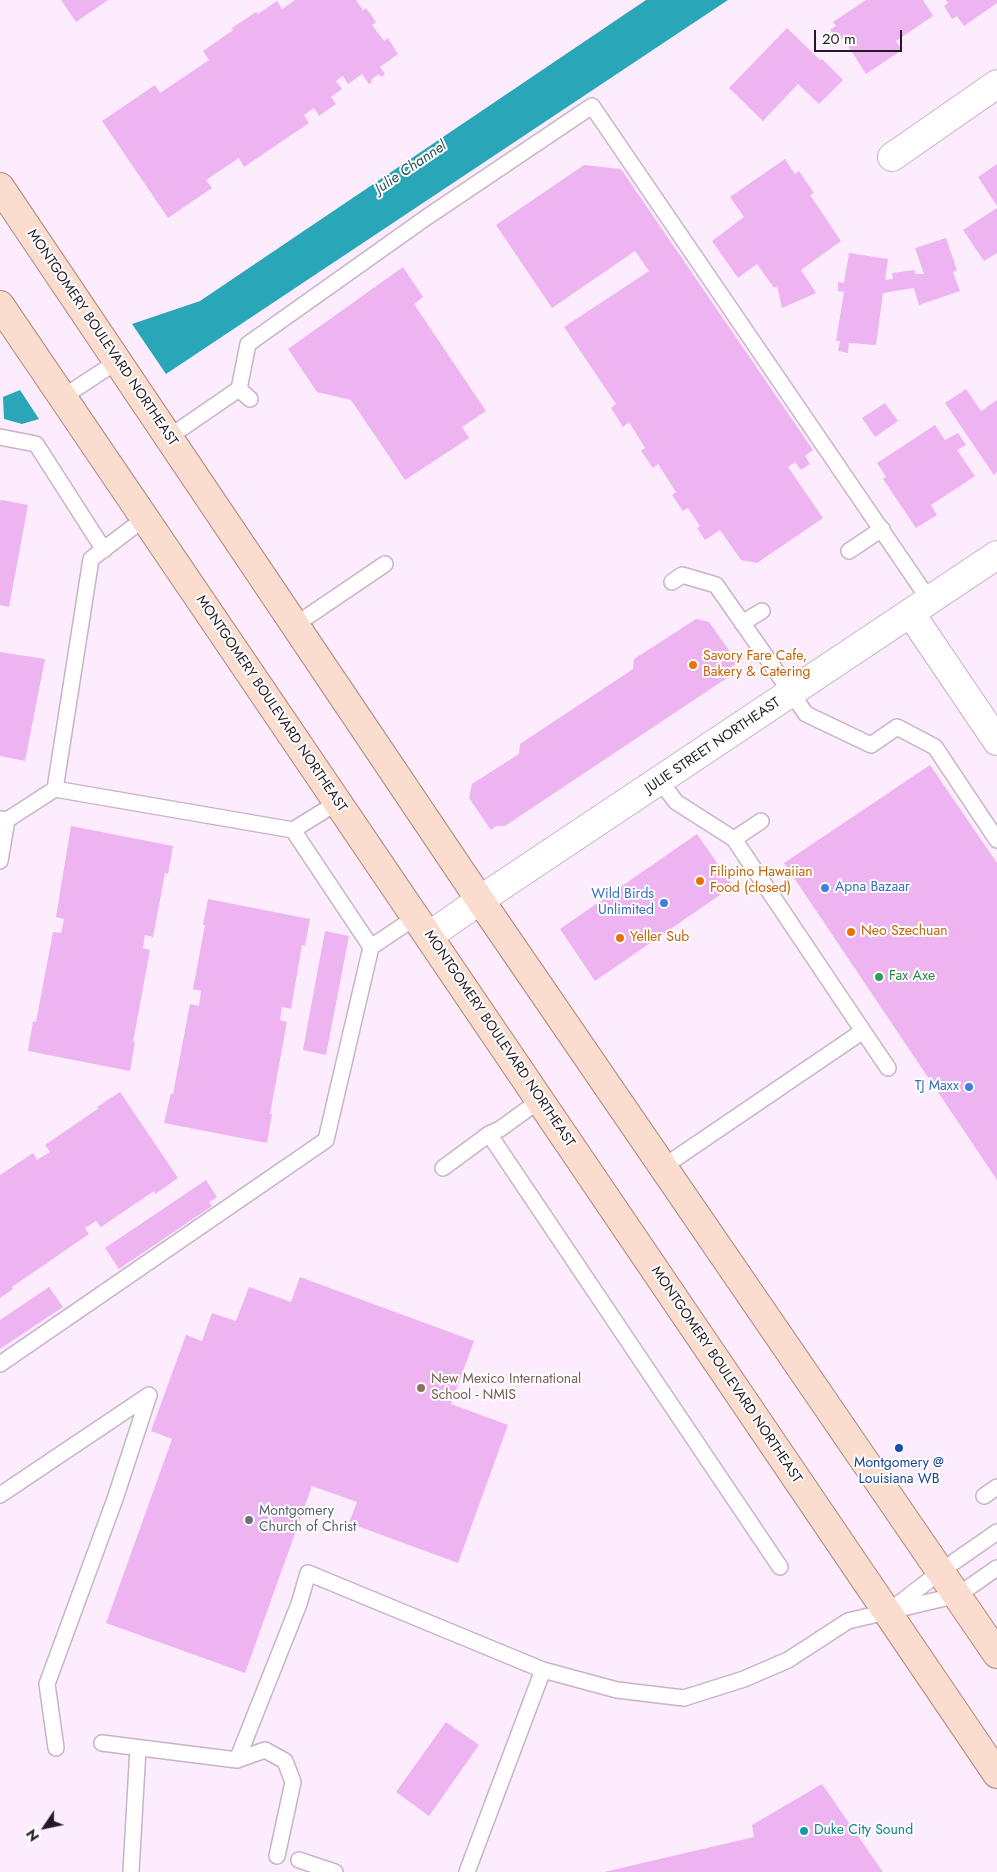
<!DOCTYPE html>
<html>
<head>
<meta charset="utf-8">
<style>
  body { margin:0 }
  #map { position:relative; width:997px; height:1872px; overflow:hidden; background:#fdebfe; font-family:Jost,sans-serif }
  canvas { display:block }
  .north { position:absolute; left:20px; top:1802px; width:50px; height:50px; -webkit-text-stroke:4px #fff; paint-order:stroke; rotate:236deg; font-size:14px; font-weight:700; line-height:20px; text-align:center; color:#231b23 }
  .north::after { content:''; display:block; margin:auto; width:18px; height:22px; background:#231b23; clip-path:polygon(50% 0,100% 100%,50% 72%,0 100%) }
  .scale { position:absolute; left:814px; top:30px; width:88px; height:22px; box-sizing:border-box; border:2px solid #231b23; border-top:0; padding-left:6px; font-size:15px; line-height:18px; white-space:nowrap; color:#231b23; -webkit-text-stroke:4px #fff; paint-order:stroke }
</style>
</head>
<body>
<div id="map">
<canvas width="997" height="1872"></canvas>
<div class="north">N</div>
<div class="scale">20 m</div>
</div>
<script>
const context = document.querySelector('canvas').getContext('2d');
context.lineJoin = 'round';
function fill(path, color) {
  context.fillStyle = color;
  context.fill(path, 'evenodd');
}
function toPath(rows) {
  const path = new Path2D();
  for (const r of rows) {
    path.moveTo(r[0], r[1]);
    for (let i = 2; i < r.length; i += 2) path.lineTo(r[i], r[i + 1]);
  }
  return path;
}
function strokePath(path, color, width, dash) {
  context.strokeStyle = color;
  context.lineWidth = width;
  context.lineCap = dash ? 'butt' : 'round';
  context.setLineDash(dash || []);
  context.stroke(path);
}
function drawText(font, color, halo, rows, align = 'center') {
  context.font = font + ' Jost,sans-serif';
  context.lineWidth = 4;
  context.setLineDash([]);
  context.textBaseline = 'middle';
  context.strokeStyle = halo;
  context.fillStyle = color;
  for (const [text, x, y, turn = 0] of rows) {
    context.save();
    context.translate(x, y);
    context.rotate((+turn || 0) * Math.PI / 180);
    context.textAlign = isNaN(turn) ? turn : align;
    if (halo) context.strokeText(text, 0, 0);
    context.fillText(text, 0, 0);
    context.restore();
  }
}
fill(toPath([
  [646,0,728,0,166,374,132,324,200,301],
  [20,390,39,419,22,424,4,419,3,397]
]), '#29a6b7');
fill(toPath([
  [61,0,108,0,76,22],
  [295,0,356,0,363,10,366,8,376,22,372,25,384,41,388,38,398,54,380,67,385,74,381,77,379,74,371,80,372,82,369,84,362,74,348,84,343,76,336,81,342,89,331,97,336,104,319,116,314,108,304,115,309,123,244,167,239,158,206,180,212,188,168,218,102,121,155,85,160,93,209,60,203,51,233,30,232,28,256,12,258,14,277,1,282,9],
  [866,0,923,0,933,16,896,41,902,50,866,74,843,38,838,41,830,30,836,26,833,22],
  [946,0,997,0,997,3,964,26,957,16,952,19,944,6,948,3],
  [787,28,820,60,822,59,843,80,819,104,798,84,763,121,729,88],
  [785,159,795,174,799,171,814,193,810,195,841,241,801,270,816,293,782,308,777,286,774,288,757,264,738,278,712,241,744,217,730,197],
  [997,164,997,206,978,177],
  [584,165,621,169,813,450,805,456,810,464,801,470,795,462,788,467,823,518,757,563,741,560,720,530,705,540,697,528,700,526,688,508,683,511,672,495,676,492,658,464,653,468,641,451,645,448,629,422,623,427,611,408,616,404,564,327,649,271,635,251,552,308,496,225],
  [997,208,997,253,984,261,963,230],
  [946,238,957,270,953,272,960,291,919,305,914,288,883,293,876,345,849,343,848,353,838,351,840,341,836,341,844,292,838,291,838,282,844,283,849,253,888,259,885,280,893,279,892,273,915,270,915,274,924,274,915,248],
  [403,267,423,297,414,304,486,411,462,427,469,438,405,480,351,400,317,392,288,349],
  [966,389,981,411,997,400,997,472,994,475,945,403],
  [885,403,898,421,875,437,862,418],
  [935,425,945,440,958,433,966,445,957,450,975,476,931,505,937,515,916,528,883,479,886,477,877,463],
  [2,500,28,505,9,607,0,605,0,501],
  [696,619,709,622,738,663,732,666,730,676,505,826,496,826,491,830,469,798,472,784,519,754,520,744,633,669,634,659],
  [0,652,45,659,25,761,0,756],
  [930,765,997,863,997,1180,784,863],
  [71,826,173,846,168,874,165,873,153,937,145,935,143,948,150,950,133,1042,135,1042,130,1071,28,1051,33,1021,36,1022,53,932,61,933,64,919,56,917],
  [697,834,733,886,595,981,560,929],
  [208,899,310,919,305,946,302,945,291,1009,282,1007,280,1020,287,1022,270,1114,272,1114,267,1143,164,1123,171,1093,173,1094,190,1004,199,1006,201,991,193,989,205,925,203,925],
  [325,931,349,936,326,1055,303,1050],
  [120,1092,178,1178,155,1194,154,1191,101,1227,96,1221,85,1228,89,1234,12,1287,13,1289,0,1298,0,1175,33,1153,37,1160,50,1152,45,1145,99,1108,97,1107],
  [206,1180,217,1197,209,1202,212,1206,119,1269,105,1248],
  [300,1277,474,1341,451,1404,508,1425,458,1563,349,1523,357,1502,312,1486,245,1673,106,1623,172,1439,151,1431,186,1335,202,1341,212,1313,236,1321,249,1287,291,1302],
  [49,1287,63,1307,0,1349,0,1320],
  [446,1722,479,1745,429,1816,396,1792],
  [822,1784,883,1872,604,1872,754,1837,752,1825]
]), '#eeb3f1');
const lane = toPath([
  [239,389,248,344,427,217,592,106,930,601],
  [63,397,118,361],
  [0,437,36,444,104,550],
  [169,437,239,389,250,399],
  [849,551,882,529],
  [672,582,682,575,716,585,806,714,871,745,897,727,935,747,997,840],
  [742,623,762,611],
  [295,625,385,564],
  [660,781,676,802,734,839,863,1031],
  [55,789,91,559,145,518],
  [0,819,7,820,55,789,293,830,338,802],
  [293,830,371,947],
  [734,839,761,821],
  [0,861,7,820],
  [489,1134,780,1567],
  [663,1167,863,1031,888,1068],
  [443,1168,489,1134,500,1129,540,1100],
  [0,1364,326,1140,371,947,416,917],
  [0,1495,149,1395,115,1499,47,1684,56,1748],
  [984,1496,997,1487],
  [892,1609,941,1571,997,1532],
  [102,1743,237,1760,299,1604,308,1573,543,1670,617,1690,684,1698,744,1679,788,1660,848,1621,958,1595,997,1568],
  [237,1760,265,1750,285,1761,293,1782,277,1856],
  [299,1860,335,1872],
  [131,1872,138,1748],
  [467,1872,543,1670]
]);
const street = toPath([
  [892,157,997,84],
  [911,614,997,741],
  [429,936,480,900,997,555]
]);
const primary = toPath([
  [0,187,480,900,997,1654],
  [0,305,997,1774]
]);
strokePath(lane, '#c8b3c9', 18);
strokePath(street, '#c8b3c9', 30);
strokePath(primary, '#ad8b7d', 30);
strokePath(lane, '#fff', 15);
strokePath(street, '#fff', 28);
strokePath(primary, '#faddce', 28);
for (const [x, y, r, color] of [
  [693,665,5,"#e8710a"],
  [700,881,5,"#e8710a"],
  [825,888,5,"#3f7fe0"],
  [664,903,5,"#3f7fe0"],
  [851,932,5,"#e8710a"],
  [620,938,5,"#e8710a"],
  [879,977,5,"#2e9e5b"],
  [969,1087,5,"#3f7fe0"],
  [421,1388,5,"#8d6e63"],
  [899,1448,5,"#1a4fb4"],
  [249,1520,5,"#6b7280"],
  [804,1831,5,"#0f9aa8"]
]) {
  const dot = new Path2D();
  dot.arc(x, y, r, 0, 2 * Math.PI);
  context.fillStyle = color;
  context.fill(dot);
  strokePath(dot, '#fff', 2);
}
drawText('14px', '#231b23', '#fff', [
  ["MONTGOMERY BOULEVARD NORTHEAST",102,338,56],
  ["MONTGOMERY BOULEVARD NORTHEAST",271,704,56],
  ["JULIE STREET NORTHEAST",713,746,-34],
  ["MONTGOMERY BOULEVARD NORTHEAST",499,1039,56],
  ["MONTGOMERY BOULEVARD NORTHEAST",726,1375,56]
]);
drawText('14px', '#c56008', '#fff', [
  ["Savory Fare Cafe,",703,657],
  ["Bakery & Catering",703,673],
  ["Filipino Hawaiian",710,873],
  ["Food (closed)",710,889],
  ["Neo Szechuan",861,932],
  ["Yeller Sub",630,938]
], 'left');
drawText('14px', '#366cbe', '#fff', [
  ["Apna Bazaar",835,888,"left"],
  ["Wild Birds",654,895],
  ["Unlimited",654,911],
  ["TJ Maxx",959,1087]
], 'right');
drawText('14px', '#27864d', '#fff', [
  ["Fax Axe",889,977]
], 'left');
drawText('14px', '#785e54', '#fff', [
  ["New Mexico International",431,1380],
  ["School - NMIS",431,1396]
], 'left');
drawText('14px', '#164399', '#fff', [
  ["Montgomery @",899,1464],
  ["Louisiana WB",899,1480]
]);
drawText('14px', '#5b616d', '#fff', [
  ["Montgomery",259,1512],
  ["Church of Christ",259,1528]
], 'left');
drawText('14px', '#0d838f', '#fff', [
  ["Duke City Sound",814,1831]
], 'left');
drawText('italic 15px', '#22535b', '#fff', [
  ["Julie Channel",411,168,-34]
]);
</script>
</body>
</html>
